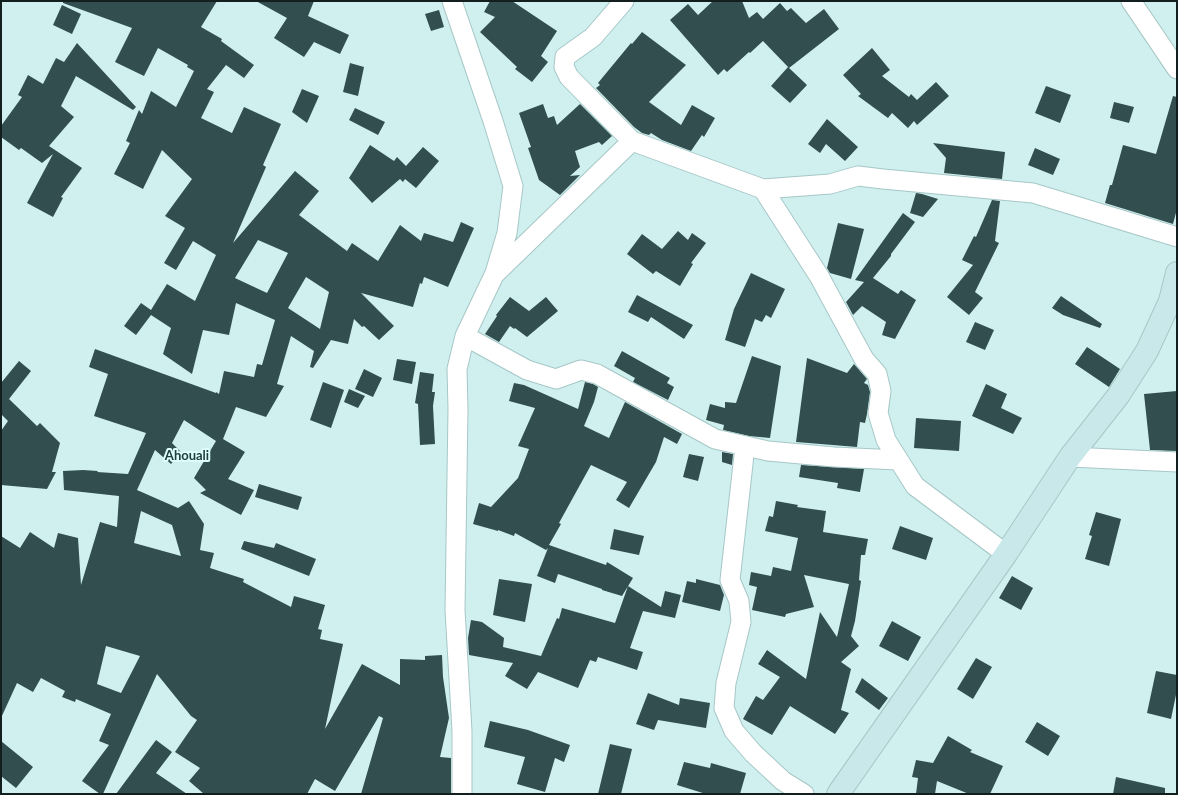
<!DOCTYPE html>
<html>
<head>
<meta charset="utf-8">
<style>
  body { margin:0 }
  #map { position:relative; width:1178px; height:795px; overflow:hidden; background:#d0f0f0; font-family:Lato,sans-serif }
  canvas { display:block }
  .frame { position:absolute; inset:0; border:2px solid #131f1f; pointer-events:none }
</style>
</head>
<body>
<div id="map">
<canvas width="1178" height="795"></canvas>
<div class="frame"></div>
</div>
<script>
const context = document.querySelector('canvas').getContext('2d');
context.lineJoin = 'round';
function fill(path, color) {
  context.fillStyle = color;
  context.fill(path, 'evenodd');
}
function toPath(rows) {
  const path = new Path2D();
  for (const r of rows) {
    path.moveTo(r[0], r[1]);
    for (let i = 2; i < r.length; i += 2) path.lineTo(r[i], r[i + 1]);
  }
  return path;
}
function strokePath(path, color, width, dash) {
  context.strokeStyle = color;
  context.lineWidth = width;
  context.lineCap = dash ? 'butt' : 'round';
  context.setLineDash(dash || []);
  context.stroke(path);
}
function drawText(font, color, halo, rows, align = 'center') {
  context.font = font + ' Lato,sans-serif';
  context.lineWidth = 4;
  context.setLineDash([]);
  context.textBaseline = 'middle';
  context.strokeStyle = halo;
  context.fillStyle = color;
  for (const [text, x, y, turn = 0] of rows) {
    context.save();
    context.translate(x, y);
    context.rotate((+turn || 0) * Math.PI / 180);
    context.textAlign = isNaN(turn) ? turn : align;
    if (halo) context.strokeText(text, 0, 0);
    context.fillText(text, 0, 0);
    context.restore();
  }
}
fill(toPath([
  [63,1,217,1,201,27,222,39,221,41,254,65,244,78,226,65,207,89,214,92,201,118,232,133,244,107,281,124,263,165,266,167,233,243,295,171,319,191,299,215,347,251,352,243,378,261,400,225,421,241,424,233,453,242,461,222,474,228,448,287,424,277,422,284,420,283,413,307,361,293,394,326,379,340,364,326,362,327,354,319,348,344,331,340,313,368,310,367,314,351,291,336,277,384,284,386,266,417,236,407,223,439,245,452,228,479,254,490,241,515,200,493,206,490,194,478,216,441,184,420,172,443,181,452,171,464,155,450,137,490,178,508,189,501,204,524,200,550,214,553,210,568,244,579,243,582,291,607,294,596,325,605,318,629,322,630,320,639,343,644,325,729,362,664,400,685,400,659,425,660,425,656,442,655,443,677,449,718,440,757,451,758,451,794,361,794,383,718,379,716,335,791,315,779,307,794,204,794,189,781,200,768,175,752,197,720,191,716,157,674,103,794,100,794,82,781,109,745,99,741,111,714,76,699,75,702,62,697,65,691,41,678,33,692,17,683,1,718,1,536,20,548,30,532,54,548,58,533,78,538,81,585,100,522,117,527,119,496,64,490,63,471,83,470,98,471,97,472,128,474,146,433,94,416,108,374,89,367,95,349,216,393,216,392,219,394,224,371,254,377,257,364,262,365,275,320,236,303,229,335,203,330,192,374,163,354,171,328,151,315,136,335,124,326,141,303,151,310,167,284,195,301,216,255,193,241,176,270,164,263,185,228,165,216,192,179,162,150,143,189,114,174,130,143,126,141,139,110,142,114,151,91,176,107,194,71,187,67,188,65,158,48,144,76,115,62,132,28,63,3],
  [258,240,288,253,267,293,235,278],
  [306,277,329,292,320,329,288,308],
  [141,511,172,525,181,556,134,543],
  [106,646,140,656,121,693,97,684],
  [256,1,314,1,308,16,349,35,340,54,314,42,304,57,274,38,287,18],
  [490,1,512,1,557,31,541,56,548,62,532,82,515,69,517,67,480,32,495,17,484,12],
  [713,1,742,1,749,18,757,12,763,19,780,3,787,11,791,8,806,23,824,9,839,29,789,68,763,41,750,53,749,52,727,72,724,69,718,75,670,20,688,4,698,15],
  [62,5,81,14,72,34,53,25],
  [439,10,444,27,431,31,425,14],
  [642,32,686,65,649,102,681,125,692,105,715,118,704,137,702,135,691,151,662,140,651,133,649,135,642,133,634,127,596,88,600,85,598,83,631,43,632,44],
  [77,43,136,107,133,110,76,76,61,106,74,117,49,146,82,168,61,197,63,198,53,217,27,203,53,154,42,163,21,148,19,150,1,137,1,126,22,97,18,95,28,75,43,84,56,58,64,62],
  [872,48,890,70,882,76,909,97,911,94,917,100,936,82,949,96,917,125,914,121,908,128,892,113,888,118,858,96,861,94,843,75],
  [350,63,364,67,358,96,343,92],
  [788,67,807,85,790,103,771,86],
  [1046,86,1071,95,1060,123,1035,113],
  [302,89,319,96,307,123,292,112],
  [1173,96,1177,97,1177,209,1173,224,1105,203,1110,185,1112,185,1123,145,1156,154],
  [1114,102,1134,107,1129,123,1110,118],
  [543,104,548,118,554,116,557,125,580,104,612,136,602,145,599,142,575,151,580,167,570,176,580,175,560,195,539,180,528,148,531,147,519,113],
  [355,108,385,122,378,135,349,120],
  [827,119,858,147,845,161,826,144,820,153,808,144],
  [933,143,1005,152,1002,179,944,173,946,158],
  [370,145,394,161,397,157,406,166,423,147,439,161,416,188,405,179,403,182,400,179,372,203,349,178],
  [1035,148,1060,159,1053,175,1028,165],
  [916,193,922,194,938,199,923,217,910,213],
  [992,200,1000,201,995,241,999,243,975,292,983,298,969,315,947,297,973,265,962,260,974,236,976,237],
  [903,213,915,222,891,254,891,256,873,278,898,294,901,290,916,300,895,339,882,335,886,322,862,306,853,315,846,302,864,282,855,280],
  [838,223,864,229,851,279,830,273,827,268],
  [678,231,688,240,692,233,706,243,691,263,693,264,680,286,656,271,653,274,627,254,642,234,662,249],
  [751,273,785,289,771,318,766,315,762,322,755,319,745,347,725,340,734,309],
  [637,295,693,325,684,339,651,317,648,322,628,312],
  [1061,296,1102,324,1100,328,1063,315,1052,308],
  [510,297,529,311,546,297,558,311,527,337,515,328,514,329,510,326,499,342,485,334,497,316,496,315],
  [975,322,994,330,985,350,966,342],
  [1087,347,1120,369,1109,387,1075,364],
  [622,351,670,378,667,383,674,387,668,400,633,382,635,378,614,366],
  [752,356,781,366,770,438,749,436,723,430,724,425,706,420,710,404,725,408,725,402,736,403],
  [807,358,847,373,854,364,867,379,864,383,868,385,870,392,867,414,865,423,860,422,857,447,796,442],
  [397,359,416,362,412,384,393,380],
  [19,361,31,371,9,399,37,426,40,423,60,443,52,472,56,472,47,489,1,485,1,431,8,421,1,414,1,383],
  [364,369,382,378,373,397,355,389],
  [420,372,434,374,432,392,435,392,433,406,435,444,420,445,418,404,415,403],
  [323,382,344,390,331,428,310,420],
  [585,382,593,384,598,387,594,402,584,426,609,438,625,402,682,434,677,444,664,437,656,462,629,508,616,500,627,482,591,465,559,523,561,524,549,545,606,565,607,562,633,578,622,596,602,590,602,589,558,574,555,583,537,576,548,548,546,550,515,533,514,536,498,530,498,531,473,524,479,503,491,507,518,478,529,449,518,446,535,408,509,401,514,383,524,385,578,409],
  [986,384,1007,394,1001,408,1022,418,1013,434,972,416],
  [349,389,365,396,358,408,344,402],
  [1177,391,1177,451,1150,450,1144,394],
  [916,418,961,421,959,451,914,448],
  [722,452,733,454,732,465,722,462],
  [689,454,704,457,698,481,683,477],
  [801,465,864,469,860,492,837,488,838,483,799,477],
  [259,484,302,497,298,510,255,497],
  [776,501,798,505,797,507,826,511,823,532,868,539,865,555,861,555,859,580,861,581,855,621,851,636,859,646,841,662,851,669,841,710,849,713,835,734,790,706,772,735,743,719,756,696,763,700,780,677,758,664,767,650,806,679,820,612,837,637,849,584,804,575,814,607,786,614,785,617,752,610,757,587,749,585,751,572,771,576,773,567,791,571,798,538,765,531,769,516,773,517],
  [1096,512,1121,519,1109,566,1085,559,1092,536,1089,535],
  [900,526,933,538,926,560,892,549],
  [614,529,644,536,639,555,610,549],
  [244,541,274,548,276,543,316,559,309,576,241,549],
  [1012,576,1033,588,1021,610,999,598],
  [499,579,532,584,525,622,493,615],
  [696,579,720,585,724,595,720,611,682,602,687,581,696,583],
  [628,586,661,607,665,591,681,595,675,618,643,611,630,648,643,652,637,670,598,657,596,662,590,660,578,688,538,672,527,689,505,676,513,663,469,655,468,638,471,620,482,622,504,638,503,647,541,656,557,618,559,619,562,608,615,623],
  [892,621,921,637,908,661,879,646],
  [976,658,992,667,973,699,957,689],
  [1156,671,1177,675,1177,690,1171,719,1147,713],
  [862,678,888,698,879,710,855,692],
  [648,693,679,705,680,698,710,703,706,728,658,720,654,730,636,724],
  [490,721,528,730,570,745,564,762,555,758,545,792,517,784,525,757,484,747],
  [1037,722,1060,736,1048,756,1025,742],
  [948,736,972,750,970,752,1003,766,990,794,969,794,937,781,935,794,916,794,918,778,912,777,916,760,933,763],
  [156,740,172,752,156,773,187,794,116,794],
  [1,741,33,767,16,788,1,776],
  [610,744,632,749,621,794,598,794],
  [684,762,710,768,711,763,746,773,740,794,706,794,677,785],
  [1116,777,1165,788,1165,794,1113,794]
]), '#324e4e');
const minor = toPath([
  [452,1,493,121,513,186,507,233,495,273,465,336,457,369,458,409,455,610,462,731,462,794],
  [624,1,593,37,565,57,564,67,569,77,632,141,763,189,830,184,858,176,883,179,1033,193,1177,237],
  [1131,1,1177,69],
  [763,189,819,276,864,359,877,374,881,391,878,413,886,440,915,486,1006,554],
  [496,273,632,141],
  [465,336,527,370,556,379,581,370,597,374,715,439,768,451,834,457,898,460],
  [745,446,730,580,739,601,741,622,726,683,724,708,734,731,753,753,783,781,804,794],
  [1070,457,1177,462]
]);
const secondary = toPath([
  [838,794,1006,554,1070,457,1118,396,1147,351,1170,301,1177,273]
]);
strokePath(minor, '#a7c7c7', 21);
strokePath(secondary, '#a7c7c7', 24);
strokePath(minor, '#fff', 19);
strokePath(secondary, '#c9e8e9', 22);
drawText('bold 13px', '#203c3c', '#ddfdfe', [
  ["Ahouali",187,456]
]);
</script>
</body>
</html>
